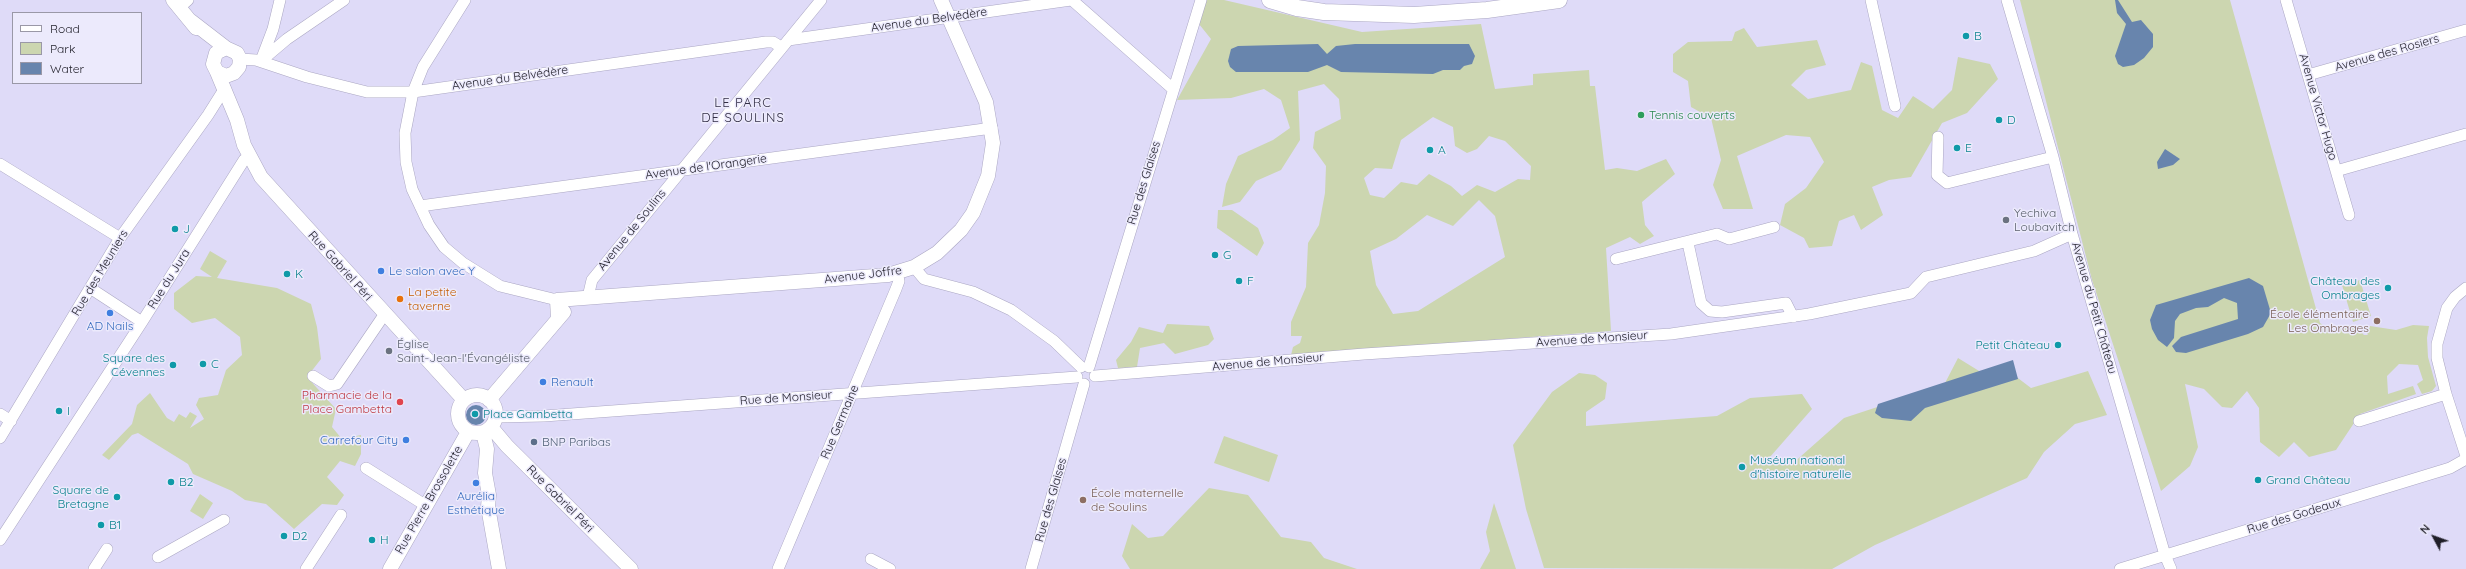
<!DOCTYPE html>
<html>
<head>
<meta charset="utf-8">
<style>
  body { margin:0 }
  #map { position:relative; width:2466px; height:569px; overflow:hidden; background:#dfdbf8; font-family:Quicksand,sans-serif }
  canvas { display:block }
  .legend { position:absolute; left:12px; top:12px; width:130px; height:72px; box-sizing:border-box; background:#eceafc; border:1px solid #9a98a7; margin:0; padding:5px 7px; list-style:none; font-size:12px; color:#1f1e28 }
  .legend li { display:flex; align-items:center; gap:8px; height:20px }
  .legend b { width:20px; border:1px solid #9a98a7 }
  .north { position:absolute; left:2414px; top:517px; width:40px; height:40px; -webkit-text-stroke:3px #eceafc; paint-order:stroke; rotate:311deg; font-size:11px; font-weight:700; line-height:16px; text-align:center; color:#1f1e28 }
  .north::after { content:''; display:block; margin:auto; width:14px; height:18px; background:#1f1e28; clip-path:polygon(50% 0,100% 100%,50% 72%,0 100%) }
</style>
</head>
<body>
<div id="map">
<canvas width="2466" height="569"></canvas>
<ul class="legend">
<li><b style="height:5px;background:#fff"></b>Road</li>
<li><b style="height:11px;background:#ccd6b0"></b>Park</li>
<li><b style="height:11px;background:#6885ad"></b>Water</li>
</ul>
<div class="north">N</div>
</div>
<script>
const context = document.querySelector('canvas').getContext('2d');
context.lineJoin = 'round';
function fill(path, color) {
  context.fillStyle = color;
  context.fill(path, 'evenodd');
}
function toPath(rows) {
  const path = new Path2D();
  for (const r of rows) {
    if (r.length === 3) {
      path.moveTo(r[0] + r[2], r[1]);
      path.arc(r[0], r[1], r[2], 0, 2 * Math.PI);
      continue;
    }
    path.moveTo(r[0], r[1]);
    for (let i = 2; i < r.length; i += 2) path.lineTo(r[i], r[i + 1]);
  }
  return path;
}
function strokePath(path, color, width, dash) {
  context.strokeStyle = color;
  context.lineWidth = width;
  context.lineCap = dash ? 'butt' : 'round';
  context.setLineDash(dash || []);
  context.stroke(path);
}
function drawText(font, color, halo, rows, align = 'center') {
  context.font = font + ' Quicksand,sans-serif';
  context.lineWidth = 3;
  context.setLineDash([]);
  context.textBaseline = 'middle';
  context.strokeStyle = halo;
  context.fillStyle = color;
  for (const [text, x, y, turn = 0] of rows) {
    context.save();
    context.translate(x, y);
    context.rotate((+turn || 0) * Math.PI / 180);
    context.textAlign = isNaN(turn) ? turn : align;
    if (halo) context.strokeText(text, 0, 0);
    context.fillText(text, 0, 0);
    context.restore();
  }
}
fill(toPath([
  [1206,0,1224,0,1362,32,1481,24,1495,89,1533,85,1533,74,1589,70,1590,86,1595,86,1605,170,1617,168,1637,171,1666,159,1675,174,1642,202,1645,225,1654,236,1640,244,1630,237,1606,248,1611,331,1291,355,1293,347,1300,343,1302,336,1291,336,1291,322,1306,287,1308,243,1319,225,1325,193,1326,166,1313,148,1315,132,1341,119,1339,99,1324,84,1298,91,1300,140,1281,170,1256,181,1240,202,1222,207,1226,184,1238,156,1273,140,1290,128,1281,100,1264,89,1231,98,1177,100,1211,39,1199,24],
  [1433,117,1453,127,1455,146,1467,153,1477,149,1489,136,1505,141,1531,166,1530,180,1518,179,1495,192,1477,185,1462,196,1451,186,1429,174,1417,185,1401,182,1384,198,1370,195,1364,178,1375,168,1392,169,1401,140],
  [1479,200,1495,216,1505,257,1418,311,1393,314,1376,285,1370,251,1396,239,1427,215,1453,226],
  [2020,0,2230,0,2320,323,2333,332,2339,333,2338,327,2349,325,2355,326,2364,335,2368,335,2365,331,2370,326,2396,330,2413,325,2429,326,2427,338,2428,357,2436,386,2432,391,2422,394,2417,384,2423,380,2418,365,2399,364,2387,376,2388,394,2413,386,2416,394,2360,414,2336,450,2309,457,2294,442,2279,457,2260,442,2259,408,2247,391,2232,408,2222,407,2204,389,2185,384,2198,447,2190,466,2161,491,2092,280],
  [1744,28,1757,47,1817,40,1826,65,1806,70,1791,85,1808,99,1851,90,1861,62,1872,66,1882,110,1898,118,1913,96,1933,109,1952,90,1958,57,1990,64,1998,79,1967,113,1942,123,1911,177,1889,180,1872,187,1883,215,1861,230,1854,215,1839,221,1832,246,1809,248,1804,238,1780,225,1785,204,1806,188,1824,162,1810,137,1786,135,1737,156,1753,209,1723,209,1713,185,1721,160,1711,118,1691,107,1688,81,1673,72,1673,54,1688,42,1732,41,1735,32],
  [1218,210,1232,210,1258,228,1264,243,1257,256,1217,228],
  [210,251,227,261,217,278,277,288,311,304,317,327,321,359,307,377,336,409,332,427,342,439,361,435,361,454,355,466,340,461,327,477,344,495,337,505,322,504,294,529,266,504,245,500,232,491,193,474,188,464,138,433,132,435,109,460,102,455,132,424,137,405,150,393,167,418,174,422,179,414,186,418,190,412,197,416,190,428,204,419,196,405,199,398,218,395,226,370,242,355,240,337,215,318,192,323,174,309,174,293,196,276,212,277,200,269],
  [2360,280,2371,316,2353,322,2342,285],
  [1167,324,1209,326,1214,339,1208,345,1175,354,1164,343,1140,348,1137,367,1118,368,1116,360,1131,342,1139,327,1163,333],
  [1958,358,1984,374,2006,369,2031,388,2088,371,2107,415,2075,424,2044,452,2027,478,1875,545,1832,569,1544,568,1526,509,1513,445,1552,392,1579,373,1595,375,1607,383,1605,399,1586,412,1586,426,1717,416,1750,398,1802,394,1812,409,1770,457,1791,465,1844,418,1944,385],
  [1224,436,1278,455,1269,482,1214,463],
  [1209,488,1248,495,1281,537,1311,542,1324,558,1357,569,1130,569,1122,556,1132,524,1148,538,1163,536],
  [200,494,213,503,203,519,190,511],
  [1494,503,1516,569,1480,569,1490,551,1486,532]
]), '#ccd6b0');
fill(toPath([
  [2115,0,2118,0,2132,22,2141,20,2153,34,2153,47,2144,58,2134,65,2123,67,2118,64,2115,56,2126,24,2117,13],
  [1318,44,1327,54,1336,46,1355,44,1469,44,1475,56,1472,64,1464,66,1460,70,1443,70,1433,74,1341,72,1327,65,1308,72,1236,72,1230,67,1228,61,1231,49,1238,46],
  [2165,149,2180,159,2173,165,2158,169,2157,162],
  [2249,278,2263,286,2271,313,2263,327,2248,334,2186,353,2176,352,2172,346,2181,337,2238,319,2237,303,2224,298,2208,307,2196,308,2180,314,2175,321,2174,338,2167,347,2158,340,2152,329,2150,320,2156,305],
  [2013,360,2018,379,1925,408,1911,421,1882,418,1875,413,1878,404],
  [476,415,10]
]), '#6885ad');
const minor = toPath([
  [465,0,423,67,413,92,405,133,406,162,412,189,429,225,444,247,463,263,500,286,557,300],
  [1072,0,1173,89],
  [1871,0,1895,106],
  [2007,0,2053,157,2072,234,2165,555,2171,569],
  [2286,0,2349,215],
  [179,8,188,0],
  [788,40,1071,0],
  [262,58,273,29,280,0],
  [240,59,256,60,307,77,367,92,413,92,766,42,773,42,781,47],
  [261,61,287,39,344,0],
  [2308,75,2466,30],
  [1938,137,1937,175,1947,183,2053,157],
  [0,164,120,238],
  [2336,171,2466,134],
  [420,206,992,128],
  [1688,243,1701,303,1710,311,1722,312,1786,303,1793,317],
  [1616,259,1717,234,1729,239,1774,227],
  [914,267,924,279,973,292,1011,310,1054,341,1081,367],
  [90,288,142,322],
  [2466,288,2455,297,2447,308,2437,344,2437,358,2446,394,2466,456],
  [588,297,592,280,821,0],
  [1089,367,1201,0],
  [313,376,329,386,337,384,384,315],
  [1095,376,1364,354,1671,334,1809,314,1911,293,1926,277,2034,251,2072,234],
  [0,414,11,421],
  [496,417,544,416,1077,377],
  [2359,421,2446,394],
  [0,438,120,238,208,115,225,88],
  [366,468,425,505],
  [0,540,142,322,244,160,249,157],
  [158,557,224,520],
  [871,559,890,569],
  [94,569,107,549],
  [306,569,341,515],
  [778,569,896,289,899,281,897,273],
  [1031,569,1084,384],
  [2120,569,2450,468,2466,459]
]);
const tertiary = toPath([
  [173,0,196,28],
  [191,21,226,48,237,53,240,59,239,67,234,73,226,76,217,72,213,64,216,53,226,48],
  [217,72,237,120,244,145,261,177,464,400],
  [558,318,557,300,888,275,914,267,937,253,961,230,973,213,988,176,993,143,986,102,941,0],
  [477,414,19],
  [489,400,564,312],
  [491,427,507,446,631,569],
  [483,433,487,449,485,473,489,495,488,507,499,569],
  [390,569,468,432]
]);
const secondary = toPath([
  [1270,0,1297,8,1324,12,1414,15,1487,10,1559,0]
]);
strokePath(minor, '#aba7c3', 12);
strokePath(tertiary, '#aba7c3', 15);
strokePath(secondary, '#aba7c3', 17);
strokePath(minor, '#fff', 11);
strokePath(tertiary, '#fff', 14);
strokePath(secondary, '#fff', 16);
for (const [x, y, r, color] of [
  [1966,36,4,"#0f9aa8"],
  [1641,115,4,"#2e9e5b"],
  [1999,120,4,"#0f9aa8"],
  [1957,148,4,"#0f9aa8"],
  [1430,150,4,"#0f9aa8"],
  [2006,220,4,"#6b7280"],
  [175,229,4,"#0f9aa8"],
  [1215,255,4,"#0f9aa8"],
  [381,271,4,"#3f7fe0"],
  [287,274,4,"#0f9aa8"],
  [1239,281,4,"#0f9aa8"],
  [2388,288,4,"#0f9aa8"],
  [400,299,4,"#e8710a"],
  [110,313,4,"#3f7fe0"],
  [2377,321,4,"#8d6e63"],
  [2058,345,4,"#0f9aa8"],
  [389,351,4,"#6b7280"],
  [203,364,4,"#0f9aa8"],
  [173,365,4,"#0f9aa8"],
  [543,382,4,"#3f7fe0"],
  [400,402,4,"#e0444e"],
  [59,411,4,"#0f9aa8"],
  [475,414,4,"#0f9aa8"],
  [406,440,4,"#3f7fe0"],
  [534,442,4,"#5c6f8a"],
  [1742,467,4,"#0f9aa8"],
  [2258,480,4,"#0f9aa8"],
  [171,482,4,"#0f9aa8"],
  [476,483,4,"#3f7fe0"],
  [117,497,4,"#0f9aa8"],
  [1083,500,4,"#8d6e63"],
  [101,525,4,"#0f9aa8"],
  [284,536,4,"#0f9aa8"],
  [372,540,4,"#0f9aa8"]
]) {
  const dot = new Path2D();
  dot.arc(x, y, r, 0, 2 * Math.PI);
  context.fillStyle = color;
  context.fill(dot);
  strokePath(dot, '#eceafc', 1.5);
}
drawText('12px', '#1f1e28', '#eceafc', [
  ["Avenue du Belvédère",929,20,-8],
  ["Avenue des Rosiers",2387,53,-16],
  ["Avenue du Belvédère",510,78,-8],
  ["Avenue Victor Hugo",2318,107,74],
  ["Avenue de l'Orangerie",706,167,-8],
  ["Rue des Glaises",1144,183,-73],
  ["Avenue de Soulins",632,230,-51],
  ["Rue Gabriel Péri",340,266,48],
  ["Rue des Meuniers",100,273,-59],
  ["Avenue Joffre",863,275,-7],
  ["Rue du Jura",169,279,-58],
  ["Avenue du Petit Château",2094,308,74],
  ["Avenue de Monsieur",1592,339,-4],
  ["Avenue de Monsieur",1268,362,-5],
  ["Rue de Monsieur",786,398,-4],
  ["Rue Germaine",840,422,-67],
  ["Rue Gabriel Péri",560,499,45],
  ["Rue Pierre Brossolette",429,500,-60],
  ["Rue des Glaises",1051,500,-74],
  ["Rue des Godeaux",2294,516,-17]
]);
drawText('12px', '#0d838f', '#eceafc', [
  ["B",1974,36],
  ["D",2007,120],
  ["E",1965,148],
  ["A",1438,150],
  ["J",183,229],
  ["G",1223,255],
  ["K",295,274],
  ["F",1247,281],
  ["Château des",2380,281,"right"],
  ["Ombrages",2380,295,"right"],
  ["Petit Château",2050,345,"right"],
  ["Square des",165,358,"right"],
  ["Cévennes",165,372,"right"],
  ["C",211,364],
  ["I",67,411],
  ["Place Gambetta",483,414],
  ["Muséum national",1750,460],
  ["d'histoire naturelle",1750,474],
  ["Grand Château",2266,480],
  ["B2",179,482],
  ["Square de",109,490,"right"],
  ["Bretagne",109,504,"right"],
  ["B1",109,525],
  ["D2",292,536],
  ["H",380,540]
], 'left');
drawText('12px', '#27864d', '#eceafc', [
  ["Tennis couverts",1649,115]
], 'left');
drawText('12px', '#5b616d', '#eceafc', [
  ["Yechiva",2014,213],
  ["Loubavitch",2014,227],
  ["Église",397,344],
  ["Saint-Jean-l'Évangéliste",397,358]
], 'left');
drawText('12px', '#366cbe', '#eceafc', [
  ["Le salon avec Y",389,271],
  ["AD Nails",110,326,"center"],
  ["Renault",551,382],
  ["Carrefour City",398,440,"right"],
  ["Aurélia",476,496,"center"],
  ["Esthétique",476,510,"center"]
], 'left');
drawText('12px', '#c56008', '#eceafc', [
  ["La petite",408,292],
  ["taverne",408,306]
], 'left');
drawText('12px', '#785e54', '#eceafc', [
  ["École élémentaire",2369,314],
  ["Les Ombrages",2369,328],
  ["École maternelle",1091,493,"left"],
  ["de Soulins",1091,507,"left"]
], 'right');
drawText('12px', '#be3a42', '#eceafc', [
  ["Pharmacie de la",392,395],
  ["Place Gambetta",392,409]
], 'right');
drawText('12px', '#4e5e75', '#eceafc', [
  ["BNP Paribas",542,442]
], 'left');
context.letterSpacing = '1px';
drawText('13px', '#322e45', '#eceafc', [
  ["LE PARC",743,103],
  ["DE SOULINS",743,118]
]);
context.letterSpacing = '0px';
</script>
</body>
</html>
